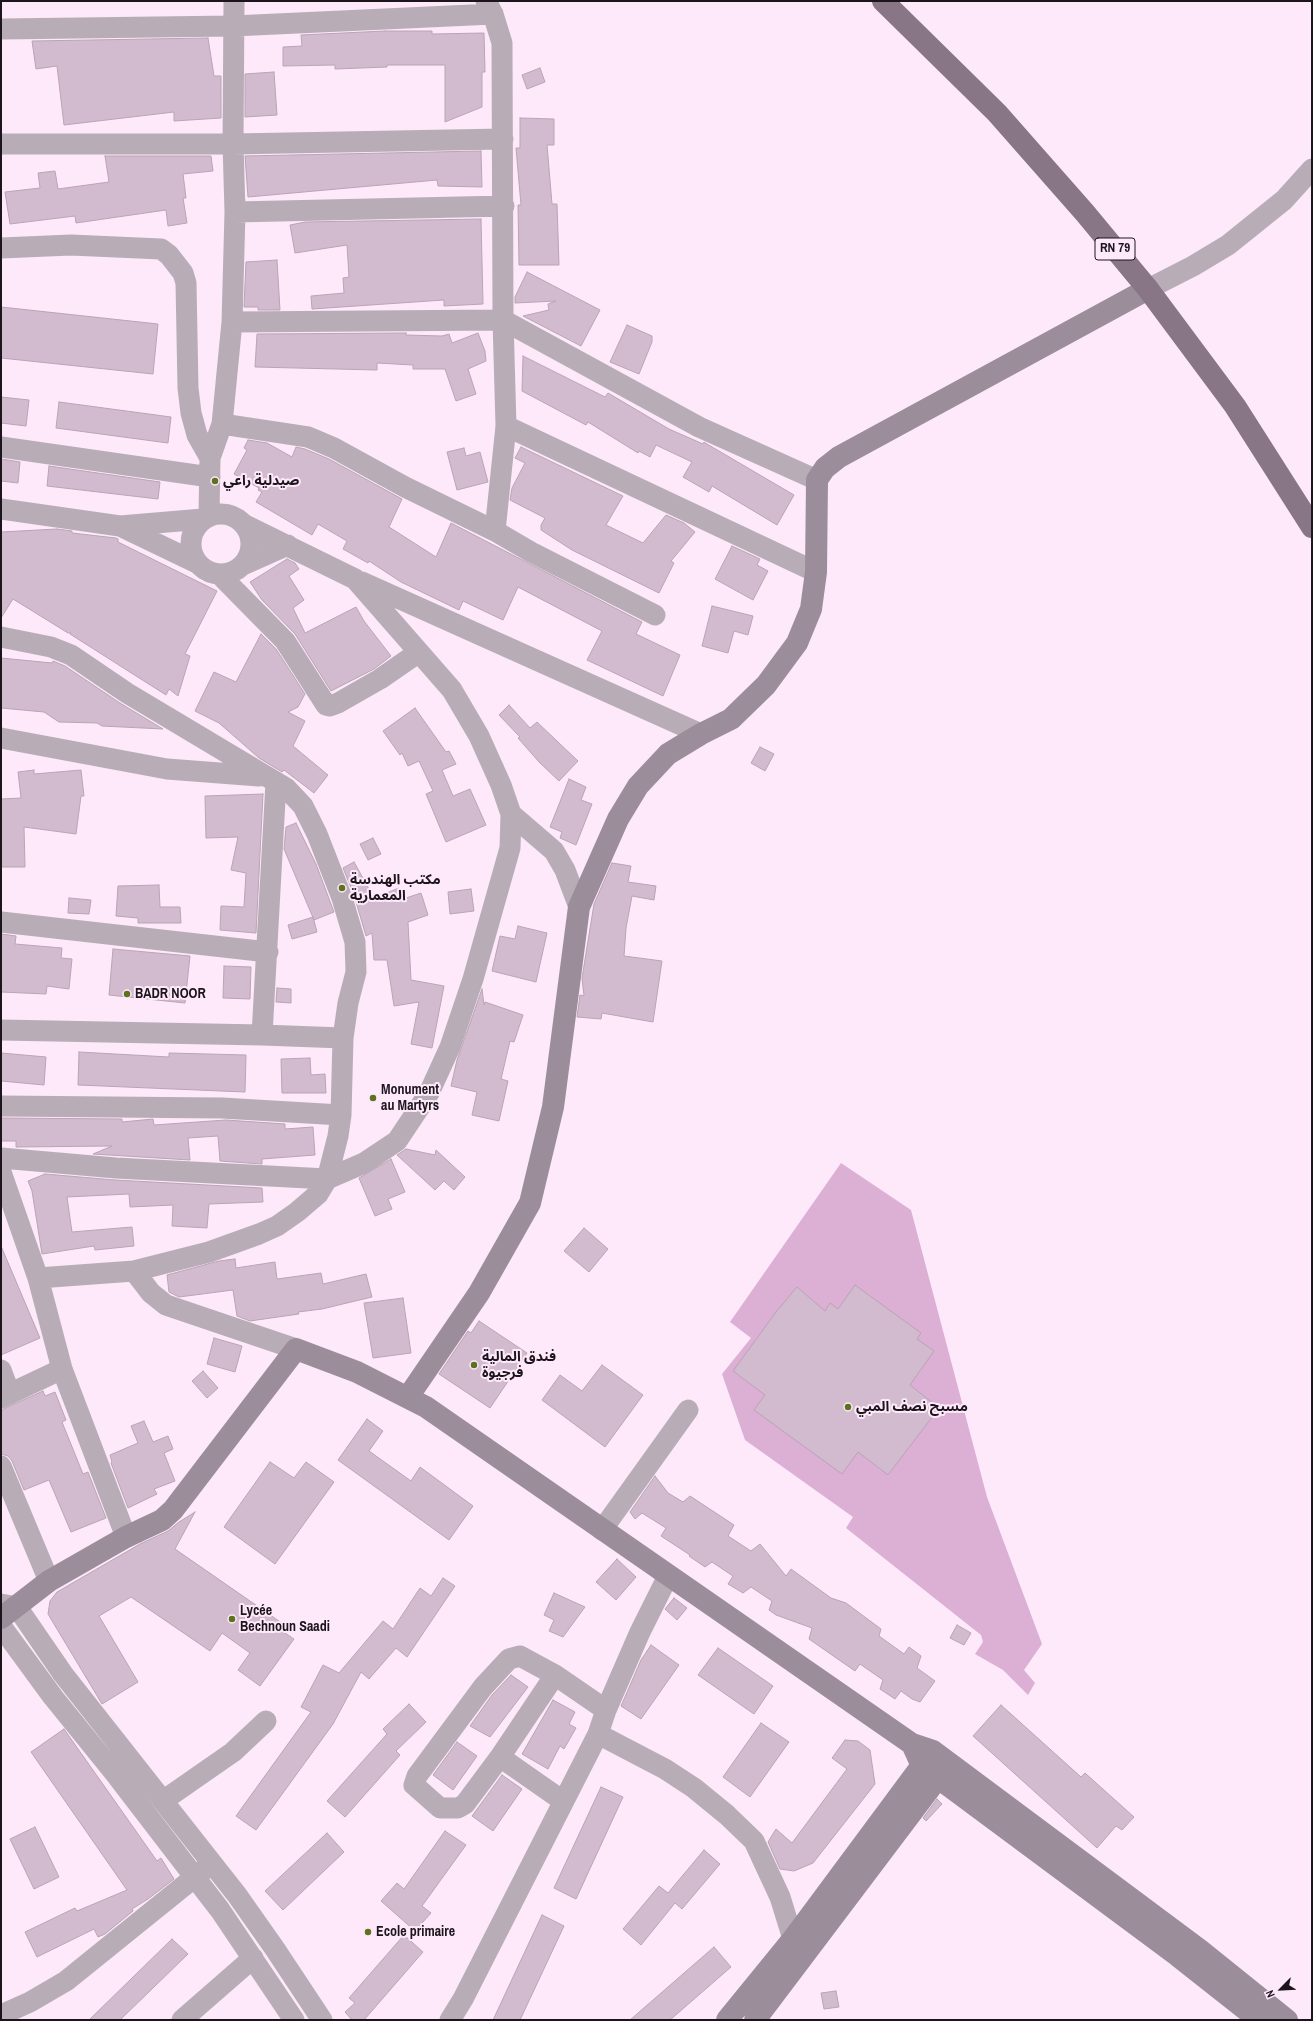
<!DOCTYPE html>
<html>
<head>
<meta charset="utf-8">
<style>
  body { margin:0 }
  #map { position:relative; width:1313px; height:2021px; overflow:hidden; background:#fde9fa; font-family:"Archivo Narrow",sans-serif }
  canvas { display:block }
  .frame { position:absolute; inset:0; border:2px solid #1d151c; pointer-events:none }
  .north { position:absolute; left:1261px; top:1969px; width:40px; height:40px; -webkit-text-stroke:3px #fde9fa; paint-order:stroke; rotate:246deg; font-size:11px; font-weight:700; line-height:16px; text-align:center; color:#1d151c }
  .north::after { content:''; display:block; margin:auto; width:14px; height:18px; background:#1d151c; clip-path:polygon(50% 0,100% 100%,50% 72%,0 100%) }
</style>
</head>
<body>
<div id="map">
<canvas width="1313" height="2021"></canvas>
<div class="frame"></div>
<div class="north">N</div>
</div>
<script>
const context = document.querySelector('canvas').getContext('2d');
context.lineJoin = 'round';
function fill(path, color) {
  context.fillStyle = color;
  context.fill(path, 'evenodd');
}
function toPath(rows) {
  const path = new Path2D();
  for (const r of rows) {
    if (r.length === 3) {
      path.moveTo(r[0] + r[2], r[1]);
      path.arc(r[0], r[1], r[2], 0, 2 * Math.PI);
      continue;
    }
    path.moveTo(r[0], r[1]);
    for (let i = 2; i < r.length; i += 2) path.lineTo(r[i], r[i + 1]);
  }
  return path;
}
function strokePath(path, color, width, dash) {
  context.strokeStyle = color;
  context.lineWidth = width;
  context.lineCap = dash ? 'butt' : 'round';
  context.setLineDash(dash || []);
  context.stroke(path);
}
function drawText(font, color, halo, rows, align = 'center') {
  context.font = font + ' "Archivo Narrow","Noto Sans Arabic",sans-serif';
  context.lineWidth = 4;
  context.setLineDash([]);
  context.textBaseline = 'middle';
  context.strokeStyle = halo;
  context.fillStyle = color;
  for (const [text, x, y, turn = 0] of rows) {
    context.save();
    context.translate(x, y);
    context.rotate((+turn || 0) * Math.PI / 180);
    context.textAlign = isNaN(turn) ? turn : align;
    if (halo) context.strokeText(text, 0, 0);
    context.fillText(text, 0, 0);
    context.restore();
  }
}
fill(toPath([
  [841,1163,911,1210,987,1497,1042,1644,1024,1670,1035,1683,1028,1695,1003,1670,975,1654,983,1642,981,1635,846,1528,853,1517,745,1440,722,1374,751,1338,730,1322]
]), '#dcafd5');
const building = toPath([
  [385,31,432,31,432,34,484,33,485,72,482,72,482,107,445,122,445,65,387,65,387,67,335,69,335,65,283,66,283,47,302,46,301,35,385,31],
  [208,38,214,76,221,76,221,118,174,121,174,112,64,125,57,66,36,69,32,41,208,38],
  [540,68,545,82,527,89,522,75,540,68],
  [274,72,277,115,245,117,245,74,274,72],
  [520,118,554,119,554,145,547,145,552,204,557,204,559,265,519,265,518,205,521,205,516,148,520,148,520,118],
  [481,151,482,187,438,186,437,180,248,197,245,156,481,151],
  [105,156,211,156,213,171,183,174,186,198,183,198,187,223,168,226,166,210,76,223,75,216,10,224,5,192,40,188,38,173,55,171,58,189,109,182,105,156],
  [481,219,483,304,444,306,444,300,312,309,311,296,344,293,343,278,349,277,347,245,295,253,290,225,305,222,481,219],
  [277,260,280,310,258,310,258,307,244,307,246,262,277,260],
  [527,272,600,310,581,346,523,316,549,310,548,304,556,301,515,303,515,297,527,272],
  [1,307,158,324,153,374,1,358,1,307],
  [627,325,652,336,652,342,639,374,610,362,627,325],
  [406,333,406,335,442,336,449,334,452,343,478,333,485,351,486,361,468,369,476,394,456,401,445,369,413,369,413,365,377,363,377,370,255,367,257,334,406,333],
  [523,356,605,397,608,393,669,429,703,444,704,442,707,444,794,495,777,525,712,486,709,492,683,477,692,462,656,445,650,457,639,451,638,453,588,422,586,425,522,391,523,356],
  [1,397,29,400,26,426,1,423,1,397],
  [59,402,171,417,168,443,56,428,59,402],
  [248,440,267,443,292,457,296,447,305,449,329,459,402,499,389,527,436,557,451,523,642,622,636,634,680,655,663,696,587,660,602,631,518,587,503,620,463,601,459,610,401,582,369,561,368,563,343,549,347,541,318,524,312,535,256,502,262,492,258,490,259,488,234,474,247,450,244,448,248,440],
  [521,447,623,496,606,525,643,543,666,515,684,523,695,532,671,561,674,563,659,593,572,550,541,530,541,525,545,518,510,500,512,488,525,463,515,458,521,447],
  [464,448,466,456,480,452,488,482,457,490,447,452,464,448],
  [1,459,20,462,18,483,1,481,1,459],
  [49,466,160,482,158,499,47,486,49,466],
  [57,529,72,531,72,533,116,538,118,539,118,542,217,591,185,654,190,656,178,696,169,689,166,695,70,634,71,633,68,633,13,599,1,618,1,532,57,529],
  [732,546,760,559,757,565,768,571,753,600,715,579,732,546],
  [287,559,295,563,299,569,289,576,304,600,293,608,305,633,356,607,364,621,391,656,374,669,331,691,295,634,262,600,250,582,287,559],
  [712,606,753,616,748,635,734,631,728,653,702,646,712,606],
  [261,634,276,649,305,694,298,707,288,712,305,721,293,746,328,775,314,793,284,770,282,772,259,758,219,723,195,711,214,672,236,682,261,634],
  [1,658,52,663,53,661,65,666,120,703,163,729,102,726,97,723,59,722,44,712,1,708,1,658],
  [509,705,530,728,537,722,578,761,559,781,539,762,518,738,520,737,499,715,509,705],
  [415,708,446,752,449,751,456,764,442,770,453,796,470,789,486,825,446,842,426,794,433,791,419,761,408,766,402,753,400,755,383,731,415,708],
  [760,747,774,754,765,771,751,763,760,747],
  [34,770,34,774,81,770,84,796,81,796,76,834,24,827,25,867,1,867,1,799,21,798,18,772,34,770],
  [569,779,586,787,581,800,592,804,576,845,560,838,562,832,550,827,569,779],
  [263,794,256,933,220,930,221,906,244,907,246,873,231,870,238,837,206,838,205,796,263,794],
  [296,823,316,864,334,912,314,920,284,849,286,827,296,823],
  [373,838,381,854,368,860,360,844,373,838],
  [354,862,374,898,399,888,403,899,421,893,428,915,408,922,411,980,444,986,432,1048,411,1044,419,1002,394,1006,387,960,374,960,372,933,366,936,354,895,343,868,354,862],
  [612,863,631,866,628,882,656,886,654,900,632,896,626,928,624,956,662,961,653,1022,602,1013,601,1019,577,1017,580,995,584,996,582,978,594,904,612,863],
  [159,885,160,907,180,907,181,923,138,923,138,918,116,916,118,886,159,885],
  [471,889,474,911,450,914,448,892,471,889],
  [69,898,91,900,89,914,68,913,69,898],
  [313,917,317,932,292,939,288,925,313,917],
  [518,926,547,933,536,982,492,971,500,936,515,939,518,926],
  [1,934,16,936,15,944,62,948,61,958,72,959,69,989,47,986,46,994,1,992,1,934],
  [113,949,190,956,185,1003,109,995,113,949],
  [224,966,251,967,250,999,223,998,224,966],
  [277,988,291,989,291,1003,276,1002,277,988],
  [482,989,484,1005,485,1002,523,1015,514,1042,510,1041,501,1079,508,1081,499,1121,472,1115,477,1092,451,1086,457,1060,482,989],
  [79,1052,169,1057,169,1053,246,1055,245,1092,78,1085,79,1052],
  [1,1053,46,1057,44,1085,1,1081,1,1053],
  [310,1058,311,1075,325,1074,326,1093,282,1093,281,1059,310,1058],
  [1,1118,122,1119,122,1122,153,1119,154,1125,226,1120,285,1124,285,1129,313,1127,315,1155,262,1159,262,1164,220,1161,218,1136,188,1138,190,1160,93,1154,112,1146,16,1147,16,1141,1,1141,1,1118],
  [406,1149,435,1155,436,1150,465,1177,454,1190,444,1181,435,1190,397,1155,406,1149],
  [391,1159,405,1192,388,1199,392,1209,375,1216,359,1178,391,1159],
  [45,1174,115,1180,262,1188,263,1202,209,1204,207,1228,172,1226,173,1205,130,1207,129,1194,67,1197,72,1232,132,1227,134,1246,95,1250,94,1246,42,1254,32,1191,28,1181,45,1174],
  [584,1228,608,1249,589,1272,564,1251,584,1228],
  [1,1246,40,1338,1,1355,1,1246],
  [235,1259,236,1268,275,1262,277,1279,321,1273,323,1284,366,1274,372,1297,322,1309,298,1312,299,1314,250,1321,237,1316,233,1290,179,1297,169,1292,167,1275,219,1261,235,1259],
  [855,1285,921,1333,917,1339,934,1351,910,1385,939,1408,888,1475,858,1452,842,1474,754,1410,765,1395,733,1371,776,1312,797,1287,825,1311,830,1303,838,1309,855,1285],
  [403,1298,411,1353,373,1358,364,1303,403,1298],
  [479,1321,527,1353,490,1408,439,1374,468,1331,471,1333,479,1321],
  [214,1338,242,1346,235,1372,207,1364,214,1338],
  [602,1365,643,1395,605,1447,542,1400,560,1375,582,1391,602,1365],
  [203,1371,218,1388,207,1398,192,1381,203,1371],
  [43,1391,45,1396,55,1392,66,1420,62,1422,83,1474,88,1472,106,1518,71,1532,49,1480,24,1490,12,1461,8,1456,1,1454,1,1410,43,1391],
  [367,1419,383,1431,369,1451,411,1481,420,1467,473,1506,449,1540,338,1460,367,1419],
  [144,1421,153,1442,168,1436,173,1449,164,1453,175,1481,154,1489,157,1494,128,1508,111,1463,112,1462,110,1455,138,1443,131,1426,144,1421],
  [270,1462,294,1478,306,1462,334,1482,275,1564,224,1527,270,1462],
  [655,1476,668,1493,683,1502,690,1496,734,1525,728,1536,751,1551,760,1544,786,1576,791,1569,831,1598,846,1603,881,1629,879,1636,904,1654,909,1647,921,1656,917,1668,935,1681,920,1702,912,1699,901,1691,895,1699,880,1689,883,1680,860,1664,855,1671,809,1639,812,1628,776,1615,769,1610,772,1601,751,1587,743,1593,728,1584,733,1576,712,1562,705,1567,689,1556,690,1555,661,1536,666,1528,642,1513,635,1519,630,1512,655,1476],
  [195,1512,175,1549,289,1628,285,1633,294,1639,260,1686,238,1670,250,1653,222,1633,210,1651,131,1597,99,1616,138,1682,102,1704,48,1614,50,1601,57,1592,140,1544,168,1531,179,1522,195,1512],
  [617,1559,636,1577,616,1600,596,1582,617,1559],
  [443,1578,455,1586,407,1657,396,1648,369,1679,361,1672,333,1724,256,1830,236,1816,311,1712,301,1707,323,1665,339,1673,383,1621,393,1629,420,1588,431,1596,443,1578],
  [554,1593,585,1607,563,1637,549,1631,554,1620,544,1615,554,1593],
  [674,1598,687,1608,677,1620,665,1609,674,1598],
  [957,1625,971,1633,964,1645,950,1638,957,1625],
  [651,1645,679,1665,641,1719,621,1706,641,1660,651,1645],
  [718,1648,773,1686,754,1714,698,1675,718,1648],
  [511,1675,528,1687,490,1737,470,1726,492,1695,511,1675],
  [553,1700,575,1712,569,1724,576,1728,564,1749,560,1746,548,1769,522,1754,553,1700],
  [409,1704,426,1722,396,1751,400,1755,345,1817,327,1801,387,1734,383,1729,409,1704],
  [1001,1705,1081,1777,1085,1773,1134,1817,1122,1830,1116,1826,1097,1848,973,1736,1001,1705],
  [761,1723,789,1742,750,1797,723,1777,761,1723],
  [64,1729,157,1861,161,1858,174,1879,148,1899,132,1909,133,1911,105,1934,98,1937,94,1929,37,1957,25,1932,75,1908,77,1911,127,1890,31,1752,64,1729],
  [845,1740,858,1741,870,1750,875,1784,813,1863,794,1871,780,1869,768,1842,776,1829,792,1843,847,1769,832,1758,845,1740],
  [457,1742,477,1756,453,1790,433,1775,457,1742],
  [502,1775,522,1789,493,1831,472,1816,502,1775],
  [601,1787,623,1797,576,1899,554,1888,601,1787],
  [937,1799,942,1804,926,1821,923,1818,937,1799],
  [35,1827,59,1877,34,1889,10,1839,35,1827],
  [445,1831,466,1845,422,1906,431,1913,415,1931,381,1901,397,1883,404,1889,445,1831],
  [327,1833,344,1852,283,1910,265,1891,327,1833],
  [704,1850,720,1864,682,1909,675,1903,641,1945,623,1929,659,1886,668,1893,704,1850],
  [542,1915,564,1926,520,2020,493,2020,542,1915],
  [404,1935,423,1952,364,2020,352,2020,345,2012,355,2003,349,1998,404,1935],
  [172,1939,188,1954,120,2020,89,2020,172,1939],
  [714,1947,731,1967,670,2020,630,2020,714,1947],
  [836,1991,839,2007,824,2009,821,1993,836,1991]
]);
fill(building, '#d3bbcf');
strokePath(building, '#baa3b6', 1);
strokePath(toPath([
  [486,1,493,14,502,43,503,320,506,426,495,531],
  [1,29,233,26,493,14],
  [1,144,233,144,503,139],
  [235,212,504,206],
  [1,248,71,245,161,249,169,255,183,273,186,283,188,388,191,413,197,435,210,458],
  [1148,289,1193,266,1228,245,1284,200,1312,169],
  [232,322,503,320,699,427,817,480],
  [222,424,308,437,334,448,405,487,495,531,531,552,655,615],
  [506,426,816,572],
  [1,447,210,477],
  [1,509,120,526,203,519],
  [221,544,30],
  [209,515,210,458,222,424,232,322,235,212,233,144,234,1],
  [120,526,197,563],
  [243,565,288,545],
  [219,574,285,641,326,705,330,706,338,703,380,679,419,652],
  [362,582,701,734],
  [1,637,51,647,71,655,127,693,286,788,303,806,317,834,342,898,355,942,356,972,348,1003,343,1038,341,1115,338,1136,327,1179,116,1168,1,1158],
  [1,738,167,769,259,776],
  [511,814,554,851,565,870,579,907],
  [1,922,268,952],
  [1,1030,262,1035,343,1038],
  [262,1035,276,782],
  [1,1106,222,1108,341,1115],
  [1,1172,38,1278,62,1369,126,1537],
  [134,1271,151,1293,166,1305,296,1349],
  [38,1278,134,1271,209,1252,259,1234,277,1226,297,1212,318,1194,327,1179,364,1163,397,1141,429,1093,450,1047,473,979,510,848,511,814,501,785,479,736,452,690,355,579,245,525],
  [1,1370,10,1394],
  [1,1398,62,1369],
  [1,1466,49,1581],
  [602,1530,688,1410],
  [1,1604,17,1607,63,1674,237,1895,275,1949,322,2020],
  [1,1626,53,1697,117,1776,220,1910,294,2020],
  [555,1675,606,1710],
  [598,1734,665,1769,694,1788,727,1815,754,1841,780,1897,793,1939],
  [500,1757,465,1804,458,1808,440,1808,414,1785,417,1776,483,1687,509,1659,520,1656,555,1675,500,1757,563,1801],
  [164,1800,233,1752,266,1721],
  [1,2015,30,2002,66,1981,206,1868],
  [182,2020,253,1958],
  [450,2020,463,1999,598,1734,606,1710,640,1632,668,1576]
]), '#b8adb6', 21);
strokePath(toPath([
  [408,1397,479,1293,530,1203,553,1107,579,907,618,819,638,786,668,754,701,734,731,719,766,685,797,643,811,609,816,572,817,480,825,468,839,457,1148,289],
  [1,1618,49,1581,126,1537,162,1520,173,1510,296,1349,357,1372,426,1407,912,1744,933,1751,1200,1950,1287,2020],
  [912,1744,922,1766,1178,1956,1259,2020],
  [727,2020,793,1939,931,1753],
  [755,2020,946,1767]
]), '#9c8d9a', 22);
strokePath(toPath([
  [883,1,997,113,1085,213,1148,289,1235,406,1312,527]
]), '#887585', 22);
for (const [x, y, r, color] of [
  [215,481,4,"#5e711e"],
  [342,888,4,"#5e711e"],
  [127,994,4,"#5e711e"],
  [373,1098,4,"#5e711e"],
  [474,1365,4,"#5e711e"],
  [848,1407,4,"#5e711e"],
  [232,1619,4,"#5e711e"],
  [368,1932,4,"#5e711e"]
]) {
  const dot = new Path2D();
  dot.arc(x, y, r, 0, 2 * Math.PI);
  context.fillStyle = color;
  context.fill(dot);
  strokePath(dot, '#fde9fa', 1.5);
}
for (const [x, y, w] of [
  [1115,249,40]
]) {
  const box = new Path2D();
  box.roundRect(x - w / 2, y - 11, w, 22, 3);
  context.fillStyle = '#fde9fa';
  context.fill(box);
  strokePath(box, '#1d151c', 1);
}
drawText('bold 13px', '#1d151c', null, [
  ["RN 79",1115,249]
]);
drawText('bold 14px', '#1d151c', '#fde9fa', [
  ["صيدلية راعي",223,481],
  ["مكتب الهندسة",350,880],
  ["المعمارية",350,896],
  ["BADR NOOR",135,994],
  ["Monument",381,1090],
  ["au Martyrs",381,1106],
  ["فندق المالية",482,1357],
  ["فرجيوة",482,1373],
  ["مسبح نصف المبي",856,1407],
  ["Lycée",240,1611],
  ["Bechnoun Saadi",240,1627],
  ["Ecole primaire",376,1932]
], 'left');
</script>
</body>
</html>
